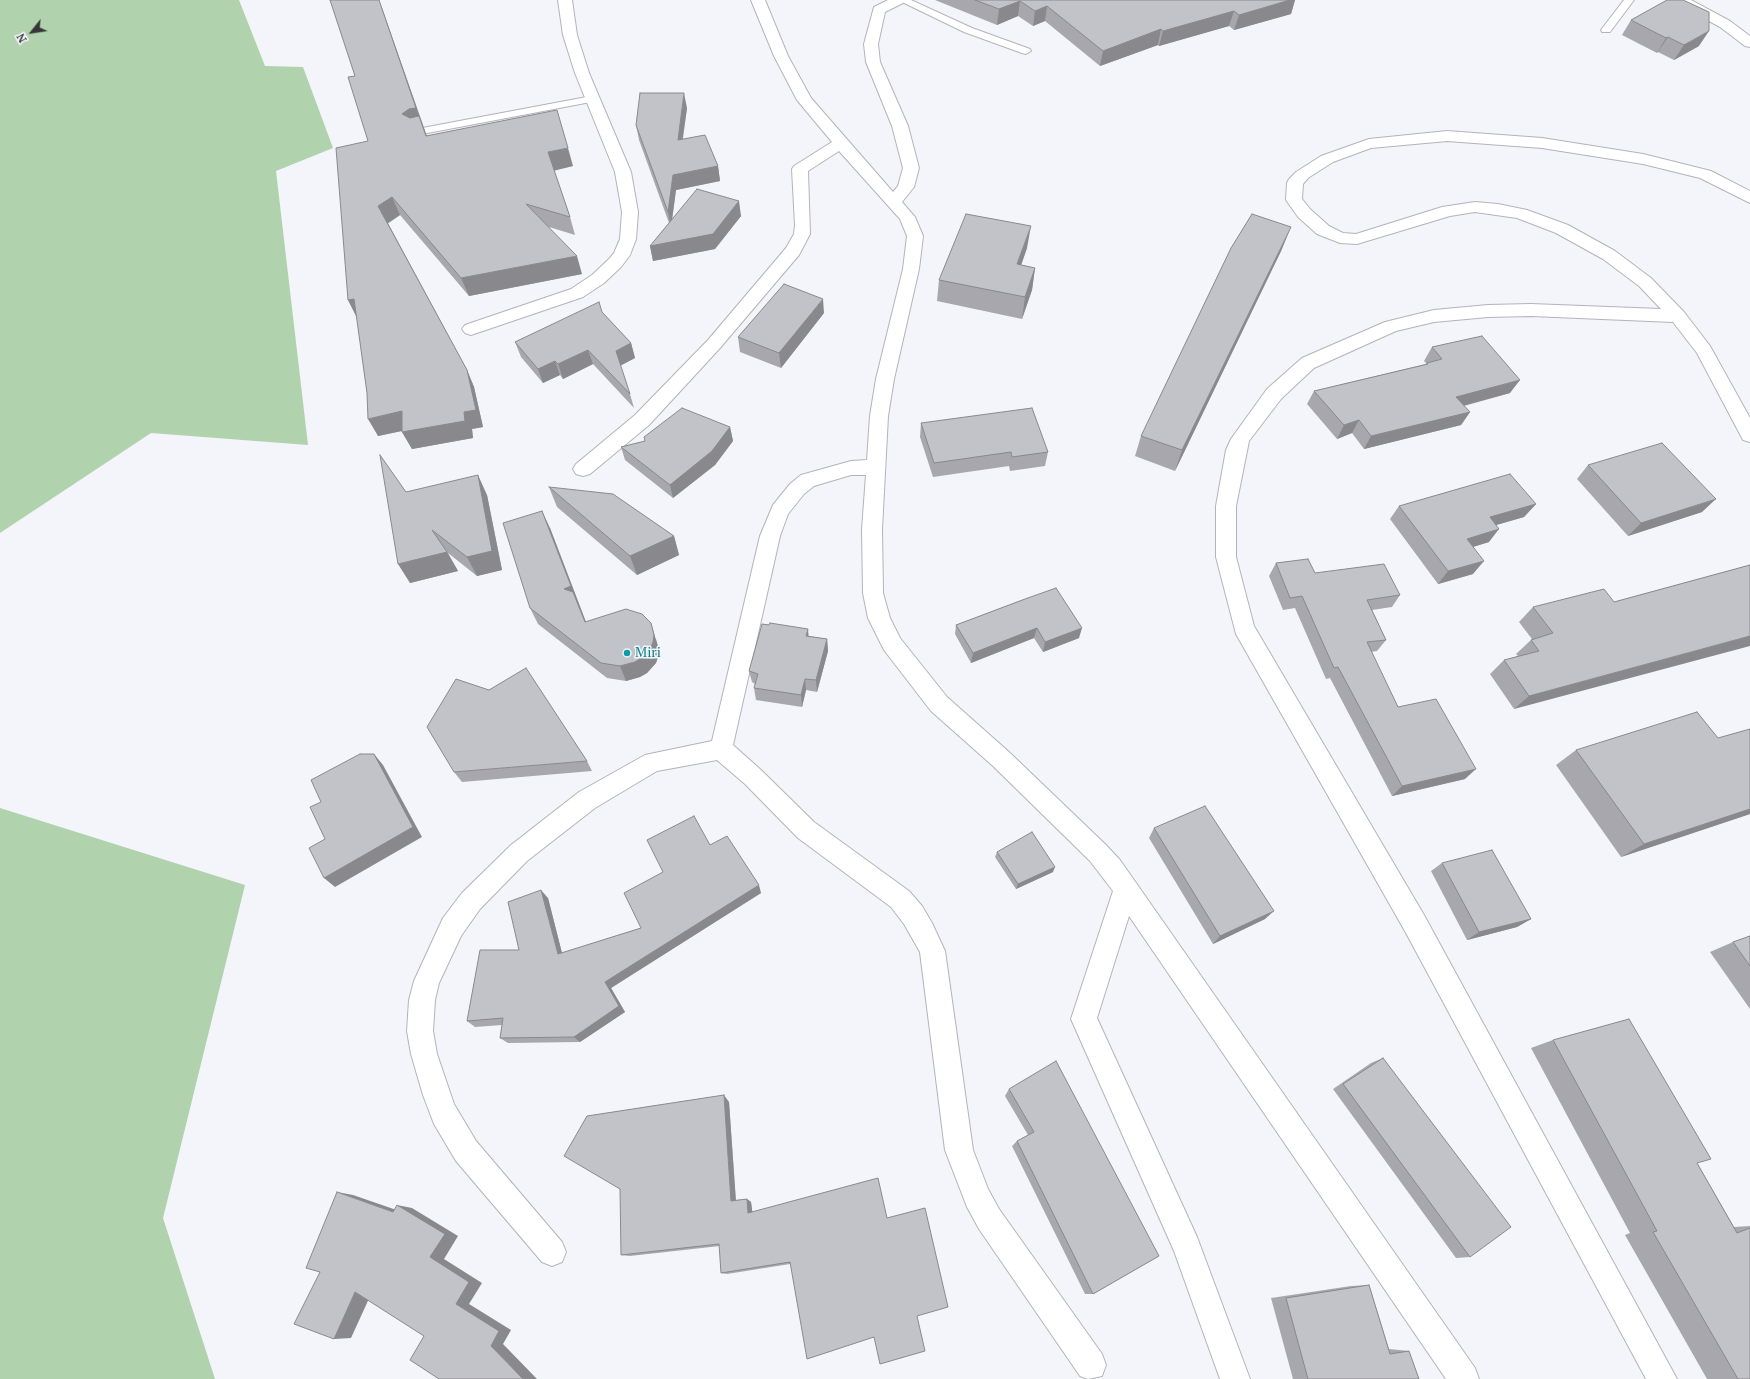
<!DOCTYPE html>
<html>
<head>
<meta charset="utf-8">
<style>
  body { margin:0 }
  #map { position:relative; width:1750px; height:1379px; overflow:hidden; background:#f4f4fb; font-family:"PT Serif",serif }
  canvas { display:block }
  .north { position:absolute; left:12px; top:12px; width:40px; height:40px; -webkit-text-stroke:3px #f4f4fb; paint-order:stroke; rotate:240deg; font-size:11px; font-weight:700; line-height:16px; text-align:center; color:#363639 }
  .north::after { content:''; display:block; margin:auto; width:14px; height:18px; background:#363639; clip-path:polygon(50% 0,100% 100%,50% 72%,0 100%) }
</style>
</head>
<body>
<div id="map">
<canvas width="1750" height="1379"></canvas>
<div class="north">N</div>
</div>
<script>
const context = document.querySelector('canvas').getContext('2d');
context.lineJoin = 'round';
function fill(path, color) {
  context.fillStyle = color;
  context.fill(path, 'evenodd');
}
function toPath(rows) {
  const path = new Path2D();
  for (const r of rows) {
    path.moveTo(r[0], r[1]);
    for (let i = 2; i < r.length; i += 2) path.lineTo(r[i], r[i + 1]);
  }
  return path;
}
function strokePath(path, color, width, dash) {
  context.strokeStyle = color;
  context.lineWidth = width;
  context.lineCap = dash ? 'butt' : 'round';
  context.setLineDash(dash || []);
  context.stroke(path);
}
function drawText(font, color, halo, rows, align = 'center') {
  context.font = font + ' "PT Serif",serif';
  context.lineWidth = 3;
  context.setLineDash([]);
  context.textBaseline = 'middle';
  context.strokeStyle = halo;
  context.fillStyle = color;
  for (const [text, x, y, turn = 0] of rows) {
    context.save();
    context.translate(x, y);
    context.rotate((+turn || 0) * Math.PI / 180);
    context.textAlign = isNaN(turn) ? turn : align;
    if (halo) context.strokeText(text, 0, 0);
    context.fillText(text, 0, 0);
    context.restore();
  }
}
fill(toPath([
  [0,0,239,0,265,66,303,67,333,148,276,171,308,445,151,433,0,533],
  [0,808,245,885,163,1218,215,1379,0,1379]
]), '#b0d2ad');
const lane = toPath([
  [898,0,911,0,972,28,1030,49,1031,51,1026,54,1022,53,964,32,898,0],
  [1624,0,1634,0,1610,32,1602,32,1601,30,1624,0],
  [592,96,596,97,597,99,596,101,417,135,411,132,417,129,592,96]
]);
const street = toPath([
  [558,0,572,0,577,35,589,73,631,172,638,212,636,239,630,255,621,267,604,283,583,297,471,335,465,333,462,329,465,325,571,289,592,275,609,259,614,253,620,239,622,212,615,172,575,73,563,35,558,0],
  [751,0,765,0,788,56,811,98,893,192,898,186,903,168,892,126,866,62,864,44,874,7,888,0,905,0,903,3,885,12,878,44,880,62,908,126,919,168,914,187,902,202,915,217,923,236,919,269,894,379,888,416,882,529,883,593,890,618,900,638,947,697,1009,752,1106,845,1120,860,1475,1368,1479,1379,1446,1379,1129,916,1097,1018,1197,1237,1250,1379,1220,1379,1174,1251,1071,1019,1113,891,1090,861,993,766,931,711,884,650,868,618,863,593,862,529,866,475,851,475,814,486,804,494,788,514,780,536,733,745,761,770,814,822,909,891,922,906,932,923,945,951,973,1150,988,1189,999,1209,1102,1354,1106,1365,1102,1376,1088,1379,1080,1376,979,1229,967,1207,945,1150,920,952,904,924,891,907,798,838,745,784,717,760,657,771,595,808,527,861,480,909,461,936,439,983,435,1000,433,1031,437,1054,454,1104,476,1141,562,1242,566,1252,562,1262,552,1266,542,1262,456,1161,434,1124,423,1095,411,1054,407,1031,409,1000,414,981,443,918,462,893,511,845,579,792,645,755,712,741,760,536,773,505,790,484,801,475,851,461,867,460,870,416,876,379,903,269,907,236,900,219,839,151,808,171,810,234,799,255,720,348,649,425,590,474,583,476,576,474,573,469,576,464,635,415,708,340,786,248,794,234,795,225,792,169,794,166,832,142,797,100,774,56,751,0],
  [1674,0,1691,0,1730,21,1750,36,1750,47,1745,46,1720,27,1676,3,1674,0],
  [1447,131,1542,138,1643,154,1711,171,1750,191,1750,203,1700,178,1643,164,1542,148,1447,141,1371,148,1333,162,1308,178,1303,184,1302,199,1310,209,1329,226,1343,233,1356,234,1442,207,1475,202,1498,204,1527,210,1568,225,1615,251,1651,278,1684,312,1710,346,1750,418,1750,442,1743,440,1697,353,1673,322,1531,316,1488,317,1434,322,1396,331,1314,368,1281,399,1249,441,1236,506,1236,557,1254,626,1424,915,1677,1379,1646,1379,1406,933,1236,634,1216,557,1216,506,1226,450,1231,439,1267,389,1302,358,1385,322,1434,310,1488,305,1531,304,1661,309,1639,286,1603,259,1556,233,1517,218,1475,212,1450,216,1357,244,1340,243,1317,234,1298,217,1286,200,1287,183,1289,179,1296,172,1321,156,1369,139,1447,131]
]);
strokePath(lane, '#b4b3ba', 2);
strokePath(street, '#b4b3ba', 2);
fill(lane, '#fff');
fill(street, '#fff');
fill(toPath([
  [935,0,1295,0,1291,14,1234,30,1229,26,1159,46,1158,45,1100,66,1045,21,1033,26,1018,16,997,25],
  [382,8,427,136,573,166,554,170,570,217,575,235,549,227,582,274,469,296,400,215,388,223,467,370,474,387,483,427,472,429,473,438,412,449,402,432,402,431,378,436,367,393,357,317,348,300,368,141,355,76],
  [1631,20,1699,46,1674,60,1658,52,1657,53,1622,35],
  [687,108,683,139,718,166,720,181,676,190,672,220,741,216,715,249,653,261,650,246,669,223,639,140,636,125],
  [1027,248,1021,265,1035,268,1032,290,1022,319,937,301,939,280],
  [1282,249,1175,471,1135,456,1141,436],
  [602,312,631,343,635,358,620,365,630,394,634,408,593,364,563,379,560,375,543,383,521,357,515,342],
  [824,313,781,368,740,352,738,337],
  [1432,347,1510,393,1464,406,1470,412,1461,425,1364,449,1352,433,1337,439,1307,404,1314,391,1426,364,1426,363,1424,361],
  [921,423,1048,452,1045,466,1010,471,1009,466,933,477,920,437],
  [730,427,733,441,715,465,673,498,625,460,621,447,645,441],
  [1588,465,1702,512,1628,536,1577,479],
  [549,487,674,536,679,555,637,575,557,507],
  [406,492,487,495,502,570,477,576,448,553,458,571,410,583],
  [1536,504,1524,517,1496,525,1489,542,1473,547,1473,574,1438,584,1390,519,1399,506],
  [550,528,586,622,656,639,659,650,658,657,656,663,647,673,640,677,626,681,607,678,538,624,530,608],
  [1276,563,1315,573,1400,595,1392,607,1372,610,1386,640,1377,651,1371,652,1398,707,1465,779,1392,796,1330,678,1326,679,1295,608,1283,610,1269,576],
  [1750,565,1514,709,1490,674,1504,660,1518,656,1516,654,1531,640,1532,639,1519,622,1533,607,1614,602],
  [1025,599,1079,638,1043,652,1034,638,971,663,955,634,956,625],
  [809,636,827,639,828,651,817,692,806,690,802,707,756,700,754,688,755,684,752,682,749,671],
  [1718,738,1750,814,1621,857,1556,765,1576,750],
  [587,761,592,771,462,782,454,772],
  [1154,828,1265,919,1213,944,1149,838],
  [710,845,761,893,611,988,625,1012,580,1042,508,1043,500,1038,502,1025,475,1027,467,1021,519,950,548,898,562,953,641,928,663,872],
  [997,852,1053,872,1016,889,995,857],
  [1442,863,1531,919,1517,927,1467,940,1431,871],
  [1750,936,1750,1009,1710,952,1733,942],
  [1553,1040,1697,1163,1734,1227,1750,1226,1750,1379,1707,1379,1625,1235,1630,1233,1531,1048],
  [1383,1058,1470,1257,1456,1258,1333,1089,1371,1063],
  [1009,1089,1159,1256,1093,1294,1085,1294,1012,1146,1017,1141,1028,1135,1005,1096],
  [729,1102,736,1200,747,1199,751,1202,752,1212,887,1218,917,1316,874,1337,790,1264,727,1274,721,1273,720,1246,630,1256,621,1255],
  [1369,1285,1389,1349,1409,1351,1419,1379,1293,1379,1271,1298,1351,1286]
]), '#a7a7ad');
fill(toPath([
  [379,0,423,126,433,154,402,114],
  [1290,0,1295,0,1291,14,1234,30,1239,15],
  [1020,1,1018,16,997,25,999,9],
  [1047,6,1045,21,1033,26,1035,11],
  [1234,11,1229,26,1159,46,1163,31],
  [1161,29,1158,45,1100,66,1103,51],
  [1709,31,1699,46,1674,60,1684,45],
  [1668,37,1658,52,1657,53,1666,38],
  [684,93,687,108,680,155,678,140],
  [568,148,573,166,553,171,548,152],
  [718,166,720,181,676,190,671,227,668,212,673,175],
  [392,197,400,215,387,224,378,206],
  [739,201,741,216,715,249,653,261,650,246],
  [1031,226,1027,248,1014,286,1017,264],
  [1291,227,1282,249,1175,471,1182,450],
  [577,256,582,274,469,296,461,278],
  [1035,268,1032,290,1022,319,1025,297],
  [354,299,357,318,348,300],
  [823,299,824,313,781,368,779,353],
  [631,343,635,358,620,366,616,351],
  [588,350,593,364,563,379,558,364],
  [555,361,560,375,543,383,538,369],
  [467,370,474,387,483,427,472,429,473,438,412,449,402,432,464,412],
  [1520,380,1510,393,1447,410,1456,397],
  [402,411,411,429,378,436,368,419],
  [1470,412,1461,425,1364,449,1371,436],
  [1359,420,1352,433,1337,439,1344,425],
  [730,427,733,441,715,465,673,498,670,485],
  [478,475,487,495,502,570,477,576,467,557],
  [1716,499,1702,512,1628,536,1641,523],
  [1536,504,1524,517,1479,530,1490,517],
  [542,511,550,528,592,638,564,589],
  [1499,529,1489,542,1456,552,1467,539],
  [674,536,679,555,637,575,630,556],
  [447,552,458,571,410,583,398,564],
  [1484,561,1473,574,1438,584,1448,571],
  [651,623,659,650,658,657,656,663,647,673,640,677,626,681,620,666],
  [1037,628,1034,638,971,663,973,653],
  [1082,628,1079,638,1043,652,1045,642],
  [808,629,809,641,806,636],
  [1750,636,1750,646,1514,709,1529,696],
  [827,639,828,651,817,692,816,680],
  [805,679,806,690,802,707,801,695],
  [374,754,383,765,422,837,335,887,324,878],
  [1476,769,1465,779,1392,796,1402,786],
  [1750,809,1750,814,1621,857,1644,844],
  [1055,867,1053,872,1016,889,1018,884],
  [759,885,761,893,611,988,625,1012,580,1042,574,1037,605,982],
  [541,890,548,898,564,961,558,954],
  [1274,911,1265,919,1213,944,1220,936],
  [1531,919,1517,927,1467,940,1479,932],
  [724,1095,729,1102,736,1204,731,1201],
  [337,1192,353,1195,408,1214,393,1212],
  [747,1199,751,1202,753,1216,748,1213],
  [397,1205,412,1208,458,1236,444,1259,482,1283,469,1304,511,1330,503,1344,537,1379,523,1379,491,1346,456,1304,430,1257],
  [355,1292,372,1292,351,1338,334,1339]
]), '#88888d');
const building = toPath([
  [330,0,379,0,416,108,409,109,402,114,410,118,419,116,426,136,557,110,568,148,548,152,570,217,526,204,577,256,461,278,392,197,378,206,467,370,476,410,464,412,465,421,402,432,402,411,368,419,367,393,354,299,348,300,336,148,368,141,348,77,355,76,330,0],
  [975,0,1290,0,1239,15,1234,11,1163,31,1161,29,1103,51,1047,6,1035,11,1020,1,999,9,975,0],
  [1667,0,1683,0,1709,12,1709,31,1684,45,1668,37,1666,38,1631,20,1667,0],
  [640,93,684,93,678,140,705,135,718,166,673,175,668,212,636,125,640,93],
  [697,189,739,201,713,234,650,246,697,189],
  [966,214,1031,226,1017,264,1035,268,1025,297,939,280,966,214],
  [1252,214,1291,227,1182,450,1141,436,1231,248,1252,214],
  [784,284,823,299,779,353,738,337,784,284],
  [599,302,602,312,631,343,616,351,630,394,588,350,558,364,555,361,538,369,515,342,599,302],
  [1482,336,1520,380,1456,397,1470,412,1371,436,1359,420,1344,425,1314,391,1428,364,1427,363,1442,359,1432,347,1482,336],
  [682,408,730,427,712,451,670,485,621,447,645,441,644,437,682,408],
  [1032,408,1048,452,1012,457,1011,452,934,463,921,423,1032,408],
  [1662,443,1716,499,1641,523,1588,465,1662,443],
  [380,455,406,492,478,475,492,551,467,557,432,530,447,552,398,564,380,455],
  [1510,474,1536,504,1490,517,1499,529,1467,539,1484,561,1448,571,1399,506,1510,474],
  [549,487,613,494,674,536,630,556,549,487],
  [542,511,571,586,564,589,573,592,585,622,626,609,642,614,651,623,654,635,653,642,651,647,641,658,635,662,620,666,601,663,530,608,503,523,542,511],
  [1308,559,1315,573,1384,564,1400,595,1367,600,1386,640,1367,642,1398,707,1436,699,1476,769,1402,786,1338,667,1334,668,1302,596,1290,598,1276,563,1308,559],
  [1750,565,1750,636,1529,696,1504,660,1539,651,1531,640,1553,633,1533,607,1604,589,1614,602,1750,565],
  [1056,588,1082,628,1045,642,1037,628,973,653,956,625,1025,599,1056,588],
  [770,623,808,629,806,636,827,639,816,680,805,679,801,695,754,688,758,674,749,671,762,624,769,625,770,623],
  [526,668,587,761,454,772,427,727,456,679,489,690,526,668],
  [1697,712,1718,738,1750,729,1750,809,1644,844,1576,750,1697,712],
  [360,754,374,754,413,827,324,878,309,848,325,839,310,807,321,802,311,780,360,754],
  [1205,806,1274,911,1220,936,1154,828,1205,806],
  [694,816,710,845,727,836,759,885,605,982,619,1006,574,1037,500,1038,503,1018,467,1021,480,950,519,950,508,902,541,890,558,954,641,928,624,893,663,872,647,840,694,816],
  [1032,832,1055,867,1018,884,997,852,1032,832],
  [1492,850,1531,919,1479,932,1442,863,1492,850],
  [1750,936,1750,966,1733,942,1750,936],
  [1629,1019,1711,1159,1697,1163,1737,1233,1750,1228,1750,1379,1738,1379,1653,1232,1657,1231,1553,1040,1629,1019],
  [1383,1058,1511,1227,1470,1257,1343,1084,1383,1058],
  [1056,1061,1159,1256,1093,1294,1017,1141,1034,1132,1009,1089,1056,1061],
  [724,1095,731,1201,747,1199,748,1213,878,1178,887,1218,925,1208,948,1307,917,1316,925,1351,880,1364,874,1337,807,1359,790,1262,721,1273,719,1244,621,1255,620,1189,564,1156,587,1116,724,1095],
  [337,1192,393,1212,397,1205,445,1234,430,1257,469,1282,456,1304,499,1331,491,1346,523,1379,439,1379,410,1360,424,1336,355,1292,334,1339,294,1324,320,1272,306,1268,337,1192],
  [1369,1285,1390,1354,1409,1351,1419,1379,1308,1379,1286,1298,1369,1285]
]);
fill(building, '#c2c2c9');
strokePath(building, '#88888d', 1);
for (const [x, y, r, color] of [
  [627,653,4,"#0f9aa8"]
]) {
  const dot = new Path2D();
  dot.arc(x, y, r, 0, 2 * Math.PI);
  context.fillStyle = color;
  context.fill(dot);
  strokePath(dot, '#f4f4fb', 1.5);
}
drawText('14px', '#0d838f', '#f4f4fb', [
  ["Miri",635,653]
], 'left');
</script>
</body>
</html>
